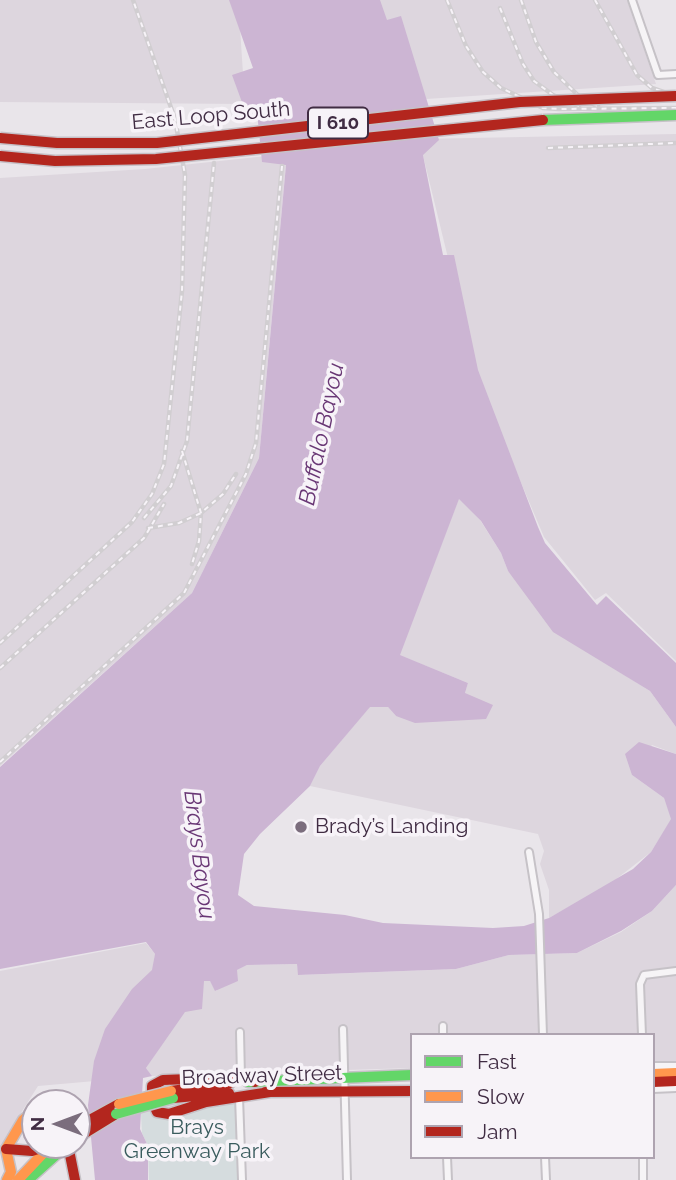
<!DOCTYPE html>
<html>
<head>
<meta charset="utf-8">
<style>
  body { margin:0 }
  #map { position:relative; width:676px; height:1180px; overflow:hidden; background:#e9e5ea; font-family:Raleway,sans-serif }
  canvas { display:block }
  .legend { position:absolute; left:410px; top:1033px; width:245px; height:126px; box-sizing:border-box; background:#f7f3f8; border:2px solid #aea3b0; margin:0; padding:9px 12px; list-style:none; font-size:21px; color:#402c43 }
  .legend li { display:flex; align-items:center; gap:14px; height:35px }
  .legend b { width:35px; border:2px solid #aea3b0 }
  .north { position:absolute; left:21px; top:1089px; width:70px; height:70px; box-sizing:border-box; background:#f7f3f8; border:2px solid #aea3b0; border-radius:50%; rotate:270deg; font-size:19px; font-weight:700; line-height:28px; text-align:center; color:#402c43 }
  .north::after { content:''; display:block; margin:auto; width:24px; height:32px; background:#7b6d7d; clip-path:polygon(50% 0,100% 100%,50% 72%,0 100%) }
</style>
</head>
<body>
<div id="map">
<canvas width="676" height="1180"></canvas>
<ul class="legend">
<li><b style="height:9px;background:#63d668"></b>Fast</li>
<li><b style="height:9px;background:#ff974d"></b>Slow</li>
<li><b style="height:9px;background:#b3261e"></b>Jam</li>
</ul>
<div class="north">N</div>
</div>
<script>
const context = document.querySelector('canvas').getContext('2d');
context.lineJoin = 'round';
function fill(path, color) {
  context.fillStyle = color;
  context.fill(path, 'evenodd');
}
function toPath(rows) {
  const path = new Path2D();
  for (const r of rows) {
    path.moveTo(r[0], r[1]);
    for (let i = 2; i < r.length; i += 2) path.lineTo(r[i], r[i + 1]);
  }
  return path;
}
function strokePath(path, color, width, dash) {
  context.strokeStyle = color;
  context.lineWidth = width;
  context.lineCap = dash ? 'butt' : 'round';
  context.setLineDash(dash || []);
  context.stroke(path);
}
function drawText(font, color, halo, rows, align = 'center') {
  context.font = font + ' Raleway,sans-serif';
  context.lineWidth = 7;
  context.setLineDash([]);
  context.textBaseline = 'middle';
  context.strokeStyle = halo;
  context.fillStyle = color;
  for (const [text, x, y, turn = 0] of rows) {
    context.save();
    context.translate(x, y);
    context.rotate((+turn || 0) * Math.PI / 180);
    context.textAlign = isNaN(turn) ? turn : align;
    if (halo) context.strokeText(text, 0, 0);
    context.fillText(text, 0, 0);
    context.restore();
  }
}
fill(toPath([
  [0,0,230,0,240,28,245,104,0,102],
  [375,0,627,0,656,84,426,99,399,19,384,23],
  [676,134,676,661,606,593,595,600,544,537,478,381,419,139],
  [285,154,286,164,259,458,192,593,0,766,0,178,145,169],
  [459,498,480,520,501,553,508,571,612,667,650,691,676,727,676,754,652,745,632,775,664,798,672,819,651,852,606,887,549,918,549,890,540,864,544,851,538,834,310,786,320,766,370,706,388,707,396,716,465,693,468,683,399,655],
  [676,885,676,1062,653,1062,653,1035,412,1035,412,1068,152,1076,146,1068,203,981,210,981,216,991,237,970,247,965,297,964,299,975,456,969,509,955,577,953,621,932,652,911],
  [146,943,155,954,154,972,95,1081,38,1086,7,1135,0,1154,0,971]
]), '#ddd6de');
fill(toPath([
  [185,1100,233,1102,237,1107,240,1180,149,1180,148,1146,142,1133,141,1113]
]), '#d5dcde');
fill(toPath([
  [229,0,380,0,387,20,401,16,439,140,423,155,443,255,454,255,478,370,538,527,545,543,597,605,606,596,676,663,676,727,650,691,553,632,508,571,501,553,481,521,459,499,400,655,468,683,465,693,493,705,486,719,415,723,396,716,388,707,370,707,320,766,310,786,260,834,244,854,238,895,254,906,345,915,383,923,493,928,524,926,549,918,633,869,651,852,671,819,664,798,632,775,625,754,639,742,676,754,676,885,652,911,621,931,577,953,509,955,456,969,298,975,297,964,247,965,237,970,238,981,215,991,210,981,204,981,202,1009,185,1012,146,1068,152,1076,143,1078,140,1129,148,1146,148,1180,95,1180,88,1105,94,1061,105,1029,132,989,152,970,155,954,146,942,0,969,0,767,192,593,259,458,286,165,262,162,257,112,243,105,232,75,253,68]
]), '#ccb5d3');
const street = toPath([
  [632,0,658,75,676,74],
  [529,852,539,914,543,1035],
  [443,1026,443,1035],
  [343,1029,347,1180],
  [240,1032,241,1077],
  [642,1035,640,984,644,975,676,971],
  [653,1066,676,1066],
  [653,1089,676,1088],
  [239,1097,242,1180],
  [447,1157,448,1180],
  [545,1157,546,1180],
  [643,1157,643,1180]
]);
const fast = toPath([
  [248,1082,412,1075],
  [28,1180,67,1145]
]);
const slow = toPath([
  [653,1074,676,1073],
  [7,1180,11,1172,6,1149,23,1120,35,1110],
  [18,1180,51,1145]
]);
const jam = toPath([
  [255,1082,241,1077,163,1080,152,1086,152,1100,157,1112,169,1114,206,1102,270,1092],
  [653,1082,676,1081],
  [171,1091,230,1083],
  [265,1092,412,1091],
  [173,1098,229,1093],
  [77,1127,119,1104],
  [77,1138,116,1114],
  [68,1145,75,1180],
  [6,1149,32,1151,47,1146]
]);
strokePath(street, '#c6c2c7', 10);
strokePath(fast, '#c6c1c7', 13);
strokePath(slow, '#c6c1c7', 13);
strokePath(jam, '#c6c1c7', 13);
strokePath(street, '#f6f4f6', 6);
strokePath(fast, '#63d668', 10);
strokePath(slow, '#ff974d', 10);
strokePath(jam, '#b3261e', 10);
const rail = toPath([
  [447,0,466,46,483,72,501,88,520,97,543,108,559,109,676,108],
  [521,0,536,42,554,72,583,100,598,106],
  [595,0,637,75,652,88,676,96],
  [500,8,523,64,534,81,553,95,579,106],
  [548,148,676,143],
  [182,451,201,513,199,541,192,564],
  [144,518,171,486,187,441,214,163],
  [148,528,179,523,201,513,223,494,236,474],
  [0,643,132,522,152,494,164,464,182,291,185,175,175,119,133,0],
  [0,668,144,538,164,504],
  [0,762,184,593,246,474,256,443,282,166]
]);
strokePath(rail, '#d1ced1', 4.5);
strokePath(rail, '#f7f3f8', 2, [5]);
const fastBridge = toPath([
  [543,120,676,115],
  [116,1114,173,1098]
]);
const slowBridge = toPath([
  [119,1104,171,1091]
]);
const jamBridge = toPath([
  [0,138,57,143,157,143,520,102,676,96],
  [0,156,55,161,156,159,543,120]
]);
strokePath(fastBridge, '#c6c1c7', 13, []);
strokePath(slowBridge, '#c6c1c7', 13, []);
strokePath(jamBridge, '#c6c1c7', 13, []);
strokePath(fastBridge, '#63d668', 10);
strokePath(slowBridge, '#ff974d', 10);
strokePath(jamBridge, '#b3261e', 10);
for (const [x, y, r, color] of [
  [301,827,7,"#7b6d7d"]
]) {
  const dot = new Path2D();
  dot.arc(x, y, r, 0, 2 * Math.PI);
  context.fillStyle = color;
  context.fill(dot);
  strokePath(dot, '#f7f3f8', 2.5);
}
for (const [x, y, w] of [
  [338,123,60]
]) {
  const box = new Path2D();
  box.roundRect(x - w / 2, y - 15.5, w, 31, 5);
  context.fillStyle = '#f7f3f8';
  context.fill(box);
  strokePath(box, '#402c43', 2);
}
drawText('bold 19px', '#402c43', null, [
  ["I 610",338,123]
]);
drawText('21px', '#402c43', '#f7f3f8', [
  ["East Loop South",211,116,-5],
  ["Broadway Street",262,1076,-2]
]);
drawText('21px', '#402c43', '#f7f3f8', [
  ["Brady’s Landing",315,827]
], 'left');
drawText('21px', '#3a5c5e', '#f7f3f8', [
  ["Brays",197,1128],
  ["Greenway Park",197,1152]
]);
drawText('italic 23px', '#693775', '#f7f3f8', [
  ["Buffalo Bayou",322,434,-78],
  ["Brays Bayou",199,855,83]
]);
</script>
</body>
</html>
